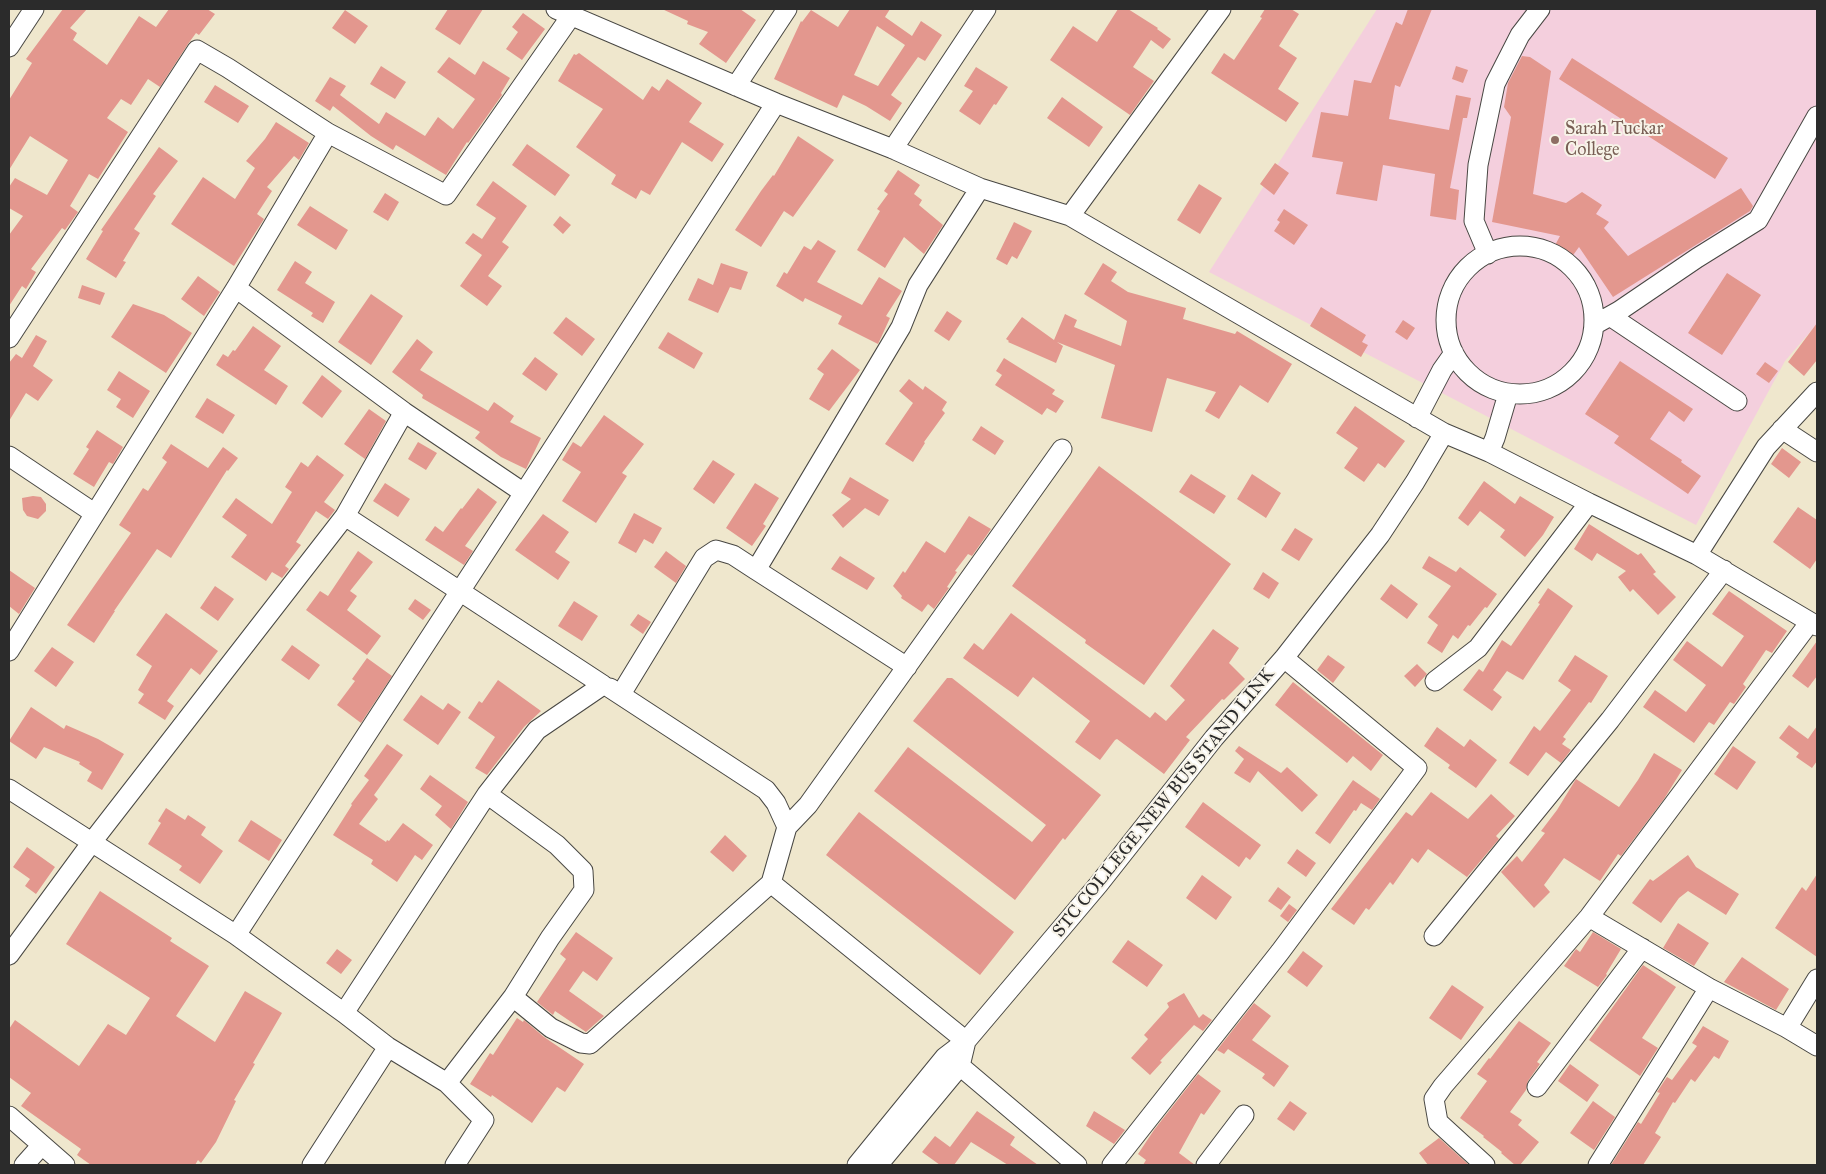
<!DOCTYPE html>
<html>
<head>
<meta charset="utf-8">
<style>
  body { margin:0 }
  #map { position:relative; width:1826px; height:1174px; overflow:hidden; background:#efe7cd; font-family:"IM FELL Great Primer",serif }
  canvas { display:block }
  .frame { position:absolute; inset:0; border:10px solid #2b2b2b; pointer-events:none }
</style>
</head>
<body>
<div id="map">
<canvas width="1826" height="1174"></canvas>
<div class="frame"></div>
</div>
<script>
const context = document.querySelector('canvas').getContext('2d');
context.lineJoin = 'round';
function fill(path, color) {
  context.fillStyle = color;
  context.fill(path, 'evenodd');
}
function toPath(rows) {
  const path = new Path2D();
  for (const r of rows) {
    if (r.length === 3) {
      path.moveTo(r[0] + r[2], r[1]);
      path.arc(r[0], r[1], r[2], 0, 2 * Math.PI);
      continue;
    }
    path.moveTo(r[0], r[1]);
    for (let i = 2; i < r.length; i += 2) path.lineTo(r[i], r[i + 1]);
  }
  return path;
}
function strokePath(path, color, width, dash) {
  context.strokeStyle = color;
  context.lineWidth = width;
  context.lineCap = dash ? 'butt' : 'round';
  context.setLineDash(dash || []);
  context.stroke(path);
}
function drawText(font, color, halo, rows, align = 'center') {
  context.font = font + ' "IM FELL Great Primer",serif';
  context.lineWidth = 4;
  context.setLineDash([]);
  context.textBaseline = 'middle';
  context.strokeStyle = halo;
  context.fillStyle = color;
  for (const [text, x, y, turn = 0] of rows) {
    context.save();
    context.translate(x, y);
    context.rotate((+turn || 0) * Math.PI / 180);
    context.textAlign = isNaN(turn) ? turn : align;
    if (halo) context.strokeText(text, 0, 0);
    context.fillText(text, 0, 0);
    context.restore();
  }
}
fill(toPath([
  [1377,9,1817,9,1817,324,1785,361,1696,525,1209,272]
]), '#f4cfdd');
fill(toPath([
  [63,9,87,9,70,28,77,33,73,40,107,65,139,16,156,27,169,9,207,9,215,14,199,35,196,33,188,44,160,87,148,79,131,105,121,99,107,118,128,132,98,179,89,174,70,206,78,212,65,230,62,228,31,269,36,272,26,289,22,286,9,306,9,235,23,216,9,208,9,187,15,178,47,195,68,160,30,136,9,170,9,100,32,63,26,59],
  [448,9,483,9,460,45,435,29],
  [662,9,740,9,756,20,726,63,699,44,708,32,687,24,688,21],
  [850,9,890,9,885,17,912,36,921,21,942,35,925,61,918,57,891,95,902,103,890,121,866,106,843,95,837,108,774,79,801,21,802,22,811,10,838,27],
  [877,26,905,45,878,86,854,75],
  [1118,9,1128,9,1158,28,1157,29,1171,39,1163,49,1151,40,1133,67,1154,81,1130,115,1050,60,1073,26,1097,42],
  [1265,9,1291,9,1299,14,1279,46,1297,58,1278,89,1299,103,1286,122,1211,73,1224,53,1234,60,1262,18,1260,17],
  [1408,9,1432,9,1400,87,1395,85,1389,119,1449,130,1456,95,1471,98,1467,118,1463,118,1450,188,1459,190,1456,220,1430,216,1435,174,1383,165,1377,201,1336,194,1343,162,1312,157,1321,112,1348,116,1354,80,1371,83,1396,22,1402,25],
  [345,10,368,26,355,44,332,28],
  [523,13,545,29,522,60,506,49,518,32,512,27],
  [579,53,643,100,652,86,659,91,667,79,702,103,689,122,724,144,712,162,682,142,650,195,641,190,636,199,611,184,616,175,576,147,603,109,558,81,574,54,576,55],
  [1522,56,1530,57,1551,71,1533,194,1566,203,1582,192,1602,205,1596,214,1609,222,1604,228,1628,256,1741,188,1753,206,1750,211,1613,297,1579,247,1571,258,1553,249,1560,236,1492,222,1511,117,1504,107,1508,83],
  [449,57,475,75,483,61,510,78,501,93,502,95,468,143,467,142,446,175,396,145,393,150,371,136,333,106,330,111,315,101,330,77,346,86,340,95,379,124,386,112,425,136,438,117,453,129,475,99,437,72],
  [1572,58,1728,158,1715,179,1559,79],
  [381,66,406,82,395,99,370,84],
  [1456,66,1468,70,1463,83,1452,79],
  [976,67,1008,87,996,105,994,104,980,125,959,111,973,91,964,86],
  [215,85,249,106,238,123,204,102],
  [1062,97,1103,127,1089,147,1047,118],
  [276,122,309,143,299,160,294,156,267,187,272,191,257,214,264,219,234,266,171,224,203,177,235,199,255,168,246,161,265,139],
  [798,136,834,160,793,217,784,211,761,247,735,230,761,191,773,175,774,176],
  [527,144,570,175,555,196,512,165],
  [159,147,178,161,153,194,156,196,134,229,140,233,123,261,126,262,116,278,86,259,103,231,101,230],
  [1275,163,1289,173,1274,195,1260,184],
  [898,170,920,185,914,194,922,200,919,205,943,225,924,254,904,237,885,268,857,250,880,211,877,209,888,194,884,191],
  [493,181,527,206,502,242,509,247,488,276,502,286,487,306,460,286,482,255,465,243,473,233,482,239,496,218,476,205],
  [1199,184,1222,198,1200,234,1177,220],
  [385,193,399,202,388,221,373,212],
  [310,206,348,230,336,250,297,225],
  [1284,209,1308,225,1294,245,1274,231,1280,222,1277,220],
  [560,216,571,225,563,234,553,225],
  [1014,222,1032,231,1017,259,1012,256,1007,265,996,259],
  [818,240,836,251,817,282,862,305,879,277,902,291,886,316,890,318,878,344,838,324,842,316,805,298,803,302,776,286,784,272,787,274,804,246,811,250],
  [295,261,312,272,305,283,335,302,323,323,311,316,313,313,277,290],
  [721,263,748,272,741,290,730,287,718,313,688,300,698,278,713,285],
  [1103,263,1117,272,1111,281,1128,292,1186,308,1183,319,1235,334,1237,331,1292,364,1268,403,1240,385,1219,419,1205,411,1216,392,1167,378,1152,432,1101,418,1115,365,1057,342,1063,346,1056,363,1008,342,1009,341,1006,339,1022,317,1054,340,1065,314,1077,320,1074,327,1121,346,1127,321,1084,294],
  [1727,273,1761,295,1722,355,1688,333],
  [198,276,220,292,204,316,181,299],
  [82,285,105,293,100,305,78,298],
  [371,294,403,316,371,365,338,342],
  [133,304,164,315,192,333,166,373,111,337],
  [1321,307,1366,335,1362,342,1368,345,1361,357,1310,326],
  [947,311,962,321,949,341,934,331],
  [566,317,595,339,582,356,553,333],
  [1403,320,1415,328,1407,340,1395,332],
  [1817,323,1817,360,1804,376,1788,362],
  [253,326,281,346,264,370,288,386,276,405,216,365,223,354,228,357,233,350,235,351],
  [668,332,703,353,694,369,658,348],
  [36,335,47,341,33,366,53,380,38,401,26,393,9,421,9,363,16,354,22,358],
  [417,339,433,352,420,370,488,411,494,402,514,416,510,422,541,438,526,469,501,457,475,438,480,432,422,398,423,395,392,372],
  [832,349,860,370,829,411,809,399,824,374,817,369],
  [535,357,558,374,546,391,522,374],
  [1004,358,1055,390,1052,394,1064,401,1056,413,1047,408,1042,415,995,385,1002,375,996,371],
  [1620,361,1693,409,1684,422,1669,411,1650,439,1682,460,1681,462,1701,476,1688,494,1614,443,1619,436,1585,414],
  [1765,362,1778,371,1769,383,1756,374],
  [119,371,150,391,133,418,116,407,121,399,107,390],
  [322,375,342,391,322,418,302,403],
  [909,379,923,390,925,386,947,402,942,410,945,413,924,442,925,443,913,462,885,444,913,403,899,391],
  [207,398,235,415,223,434,195,417],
  [1355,406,1405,441,1385,468,1378,463,1364,482,1344,468,1358,448,1336,433],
  [369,409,386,421,365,459,344,444],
  [604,415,644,444,622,473,627,476,596,523,562,501,581,472,562,460,573,442,581,447],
  [981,426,1004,441,995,455,972,440],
  [97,430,123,447,113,464,109,462,94,487,73,474,89,449,86,447],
  [418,442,437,453,426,470,408,459],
  [171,444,208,468,223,447,238,458,228,471,227,470,171,558,157,549,114,611,115,611,94,643,67,625,131,533,119,525,143,488,148,491,167,462,162,458],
  [1782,448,1801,462,1789,478,1771,464],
  [317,455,344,475,324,502,335,510,328,519,316,511,296,542,301,545,285,566,289,569,282,578,272,572,266,581,231,557,247,535,222,517,236,498,272,524,292,492,285,487,301,462,308,467],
  [713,460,735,474,714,504,693,489],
  [1099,466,1231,564,1144,685,1085,643,1086,640,1012,586],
  [1191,474,1226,496,1214,514,1179,492],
  [1252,474,1281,493,1266,518,1237,499],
  [850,477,889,500,879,516,865,508,843,528,832,515,851,499,841,493],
  [1484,481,1515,504,1520,496,1554,517,1543,535,1525,557,1500,537,1505,530,1480,511,1468,526,1458,518],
  [385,483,410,499,398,517,373,501],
  [755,483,779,498,763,524,766,526,752,546,726,528],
  [478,488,497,502,465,546,473,551,464,565,425,540,435,526,443,532,461,508,462,509],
  [33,496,41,497,46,504,46,511,38,519,27,516,23,510,22,498],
  [1798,507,1817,520,1817,559,1810,569,1773,542],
  [634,513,662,528,653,544,644,539,636,553,618,543],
  [543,514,569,532,555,552,570,562,558,580,515,550],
  [969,516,991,529,972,556,968,554,955,571,957,572,947,587,949,588,934,609,928,604,922,612,901,598,902,596,893,586,903,571,905,573,926,541,945,553],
  [1589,524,1638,555,1641,553,1656,572,1653,574,1676,597,1658,615,1633,589,1630,592,1618,577,1626,571,1597,553,1592,561,1574,549],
  [1295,528,1313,539,1299,561,1281,550],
  [358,551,373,562,350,591,357,596,347,610,381,636,367,655,306,610,320,591,328,596],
  [666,551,686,566,676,583,654,567],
  [840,556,875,578,867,590,831,569],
  [1429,556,1456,572,1460,567,1497,594,1487,608,1485,607,1470,626,1468,625,1458,639,1453,635,1442,653,1427,643,1438,625,1428,617,1451,586,1422,568],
  [9,570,35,588,19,614,9,606],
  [1263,572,1279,583,1269,599,1253,589],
  [1391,584,1418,604,1407,619,1380,599],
  [215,586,234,599,218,621,200,608],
  [1548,588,1573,606,1523,680,1507,671,1493,690,1502,697,1492,711,1463,690,1479,669,1483,672,1502,640,1511,646,1540,604,1538,603],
  [1729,591,1787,631,1772,653,1766,650,1743,684,1746,687,1734,704,1730,702,1714,725,1709,722,1694,743,1643,707,1655,690,1686,712,1706,685,1673,660,1687,641,1722,667,1744,636,1712,614],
  [415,599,431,610,423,620,408,609],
  [574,601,598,616,582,641,558,626],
  [166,613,218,651,200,675,191,668,167,701,174,706,165,720,138,703,144,694,138,690,152,666,136,655],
  [1011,613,1150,718,1155,712,1166,721,1185,700,1170,686,1213,629,1239,648,1229,663,1245,679,1224,700,1222,699,1186,737,1190,740,1164,774,1117,739,1115,740,1100,760,1075,742,1090,721,1033,677,1018,697,963,658,974,643,983,650],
  [638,614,651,622,643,634,630,625],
  [1817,641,1817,676,1808,688,1792,676],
  [292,645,320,665,309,680,281,660],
  [52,647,74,662,56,687,34,671],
  [1328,655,1345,667,1333,683,1317,670],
  [1575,655,1608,676,1591,703,1589,702,1563,737,1566,739,1562,744,1571,750,1561,763,1546,752,1528,776,1509,763,1534,726,1540,731,1571,690,1558,681],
  [367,658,392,676,361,723,337,705,355,681,352,679],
  [1417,664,1427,674,1415,687,1404,676],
  [947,678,952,678,1101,795,1065,840,1063,838,1015,900,874,791,908,747,1032,842,1046,825,913,721],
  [498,680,541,711,524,727,487,775,475,768,495,737,468,718,479,701,482,703],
  [1293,682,1383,755,1371,771,1353,756,1347,763,1275,705],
  [421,695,443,710,448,703,461,712,438,745,403,720],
  [31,707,64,729,66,725,98,739,124,754,102,790,87,781,92,772,79,764,80,762,44,747,36,759,9,741],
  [1789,725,1808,739,1817,726,1817,761,1812,768,1796,757,1799,753,1779,738],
  [1437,727,1464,747,1470,739,1497,760,1476,788,1448,768,1450,765,1424,746],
  [387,744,403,755,374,795,378,799,359,824,386,842,387,840,389,841,403,823,433,845,422,860,415,855,397,882,371,864,373,860,333,835,352,805,351,804,369,780,364,776],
  [1239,746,1281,773,1287,767,1318,795,1302,812,1258,771,1250,783,1234,773,1244,759,1235,751],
  [1733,746,1756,762,1737,790,1714,774],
  [1654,753,1682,770,1664,799,1621,856,1618,854,1600,881,1564,858,1544,885,1550,892,1534,908,1501,872,1517,856,1522,862,1545,833,1541,831,1557,810,1576,779,1619,807,1638,780],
  [430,775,468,802,451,829,435,815,442,806,420,789],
  [1353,780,1380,799,1372,810,1361,803,1356,811,1354,810,1330,844,1315,833],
  [1431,792,1468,819,1491,794,1515,816,1496,836,1499,839,1467,877,1428,849,1418,863,1412,858,1393,885,1390,882,1369,910,1366,908,1354,925,1331,909,1406,812,1412,816],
  [1203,802,1261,845,1250,860,1246,857,1239,867,1185,827],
  [166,808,185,820,188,815,206,827,201,835,223,851,200,884,179,870,182,866,148,844,161,823,158,821],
  [859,812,1014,932,980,975,826,855],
  [251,820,282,840,269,861,238,841],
  [725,835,747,856,733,872,710,852],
  [27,847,55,867,36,894,25,886,30,879,13,867],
  [1297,849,1316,863,1306,877,1287,863],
  [1688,855,1696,867,1739,894,1726,915,1688,891,1679,898,1661,923,1632,903,1650,879,1653,881],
  [1817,874,1817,957,1775,928,1802,887,1806,891],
  [1202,875,1232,897,1216,920,1186,898],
  [1278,887,1291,897,1281,910,1268,901],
  [100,891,172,938,170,941,209,966,176,1016,215,1042,245,991,282,1013,253,1063,255,1064,234,1100,236,1101,216,1142,201,1163,198,1160,195,1165,91,1165,77,1155,81,1149,21,1106,31,1093,9,1077,9,1029,15,1020,79,1066,108,1024,126,1035,150,998,66,944],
  [1289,904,1297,910,1288,922,1280,916],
  [1678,923,1709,943,1694,966,1663,948],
  [576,932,613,958,597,981,583,971,569,991,604,1016,586,1032,555,1011,553,1015,537,1002,566,959,560,954],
  [1593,932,1621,949,1606,974,1607,975,1598,987,1564,966,1576,949,1580,952],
  [1128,940,1163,965,1147,987,1112,962],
  [337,949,352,960,341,974,326,963],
  [1303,951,1323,966,1307,987,1287,972],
  [1742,957,1789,989,1776,1010,1724,982],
  [1643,965,1676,987,1642,1038,1658,1048,1640,1076,1589,1040],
  [1452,985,1484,1007,1461,1040,1429,1018],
  [1184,993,1199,1018,1203,1014,1212,1020,1203,1031,1194,1025,1160,1061,1162,1062,1150,1075,1131,1058,1148,1039,1144,1035,1169,1007,1167,1003],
  [1254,1003,1271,1016,1252,1040,1289,1066,1274,1087,1262,1078,1265,1074,1243,1059,1228,1049,1224,1054,1217,1050],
  [517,1018,523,1022,524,1020,544,1037,584,1064,565,1092,557,1087,532,1123,492,1095,491,1097,470,1084,490,1053,493,1055],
  [1519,1021,1551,1043,1537,1062,1540,1064,1528,1081,1526,1090,1510,1112,1522,1120,1518,1125,1539,1142,1520,1165,1515,1165,1501,1153,1502,1152,1483,1137,1484,1136,1460,1118,1487,1081,1477,1074,1489,1058,1490,1059],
  [1703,1026,1729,1041,1719,1059,1714,1056,1695,1082,1691,1079,1675,1103,1673,1102,1655,1133,1661,1137,1643,1165,1611,1165,1638,1122,1641,1124,1660,1093,1657,1092,1667,1077,1672,1080,1697,1046,1692,1043],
  [1570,1064,1599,1085,1587,1102,1558,1081],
  [1198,1074,1221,1091,1204,1115,1201,1113,1179,1153,1195,1165,1143,1165,1146,1160,1138,1154,1154,1130],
  [1290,1101,1307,1113,1294,1131,1277,1119],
  [1593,1101,1615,1117,1594,1150,1570,1133],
  [977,1111,1015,1137,1010,1145,1038,1165,1008,1165,971,1142,954,1165,940,1165,922,1152,935,1136,950,1147],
  [1094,1111,1125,1130,1114,1144,1086,1126],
  [1439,1138,1469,1165,1428,1165,1419,1153]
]), '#e3978e');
const minor = toPath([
  [556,9,776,103,893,149,980,188,1070,216,1444,433,1489,452,1589,503,1697,555,1817,626],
  [9,47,34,9],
  [736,86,787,9],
  [893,149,986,9],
  [1070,216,1221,9],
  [1520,320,74],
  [1488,254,1474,221,1478,165,1495,84,1520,35,1540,9],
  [236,288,404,412,524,493],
  [1610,316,1737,401],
  [1594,325,1619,311,1697,258,1758,220,1817,116],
  [9,338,197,50,228,68,328,133,446,195,571,16],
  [1417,418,1442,370,1454,353],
  [1782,429,1817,452],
  [1489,452,1495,438,1508,394],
  [9,456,94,513],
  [345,516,404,412],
  [1697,555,1766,447,1817,392],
  [756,570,907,667],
  [9,651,236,288,328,133],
  [1435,681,1478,648,1589,503],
  [610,688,766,790,776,803,787,827,771,883,966,1041],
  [621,694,704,558,716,550,733,555,756,570,901,327,918,285,980,188],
  [9,789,236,935,524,493,776,103],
  [487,794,557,845,583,871,584,890,550,938,513,997,551,1028,581,1043,590,1044,771,883],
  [787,827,808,805,1062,449],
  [1589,917,1709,988,1787,1028],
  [1434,936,1610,720,1724,570],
  [9,955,92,842,345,516,603,685,537,730,487,794,344,1013,236,935],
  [1817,979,1787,1028,1817,1046],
  [344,1013,388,1047,447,1083,484,1120,455,1165],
  [960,1066,1077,1165],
  [447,1083,513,997],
  [1537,1087,1642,948],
  [9,1116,65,1165],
  [24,1165,41,1146],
  [312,1165,388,1047],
  [857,1165,945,1057,966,1041],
  [878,1165,960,1066,966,1041,1098,885,1214,738,1284,658,1380,535,1415,482,1444,433],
  [1112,1165,1280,952,1417,768,1284,658],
  [1206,1165,1244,1115],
  [1485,1165,1438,1122,1434,1099,1443,1086,1589,917,1810,622],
  [1598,1165,1709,988]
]);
strokePath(minor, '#484743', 21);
strokePath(minor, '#fff', 19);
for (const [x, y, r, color] of [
  [1555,140,5,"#8d6e63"]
]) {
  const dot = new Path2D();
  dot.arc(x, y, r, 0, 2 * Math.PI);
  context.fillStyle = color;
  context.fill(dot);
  strokePath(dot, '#f7f3e8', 2);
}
drawText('18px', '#785e54', '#f7f3e8', [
  ["Sarah Tuckar",1565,130],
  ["College",1565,151]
], 'left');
drawText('18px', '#2b2b2b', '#f7f3e8', [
  ["STC COLLEGE NEW BUS STAND LINK",1164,803,-51]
]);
</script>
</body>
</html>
